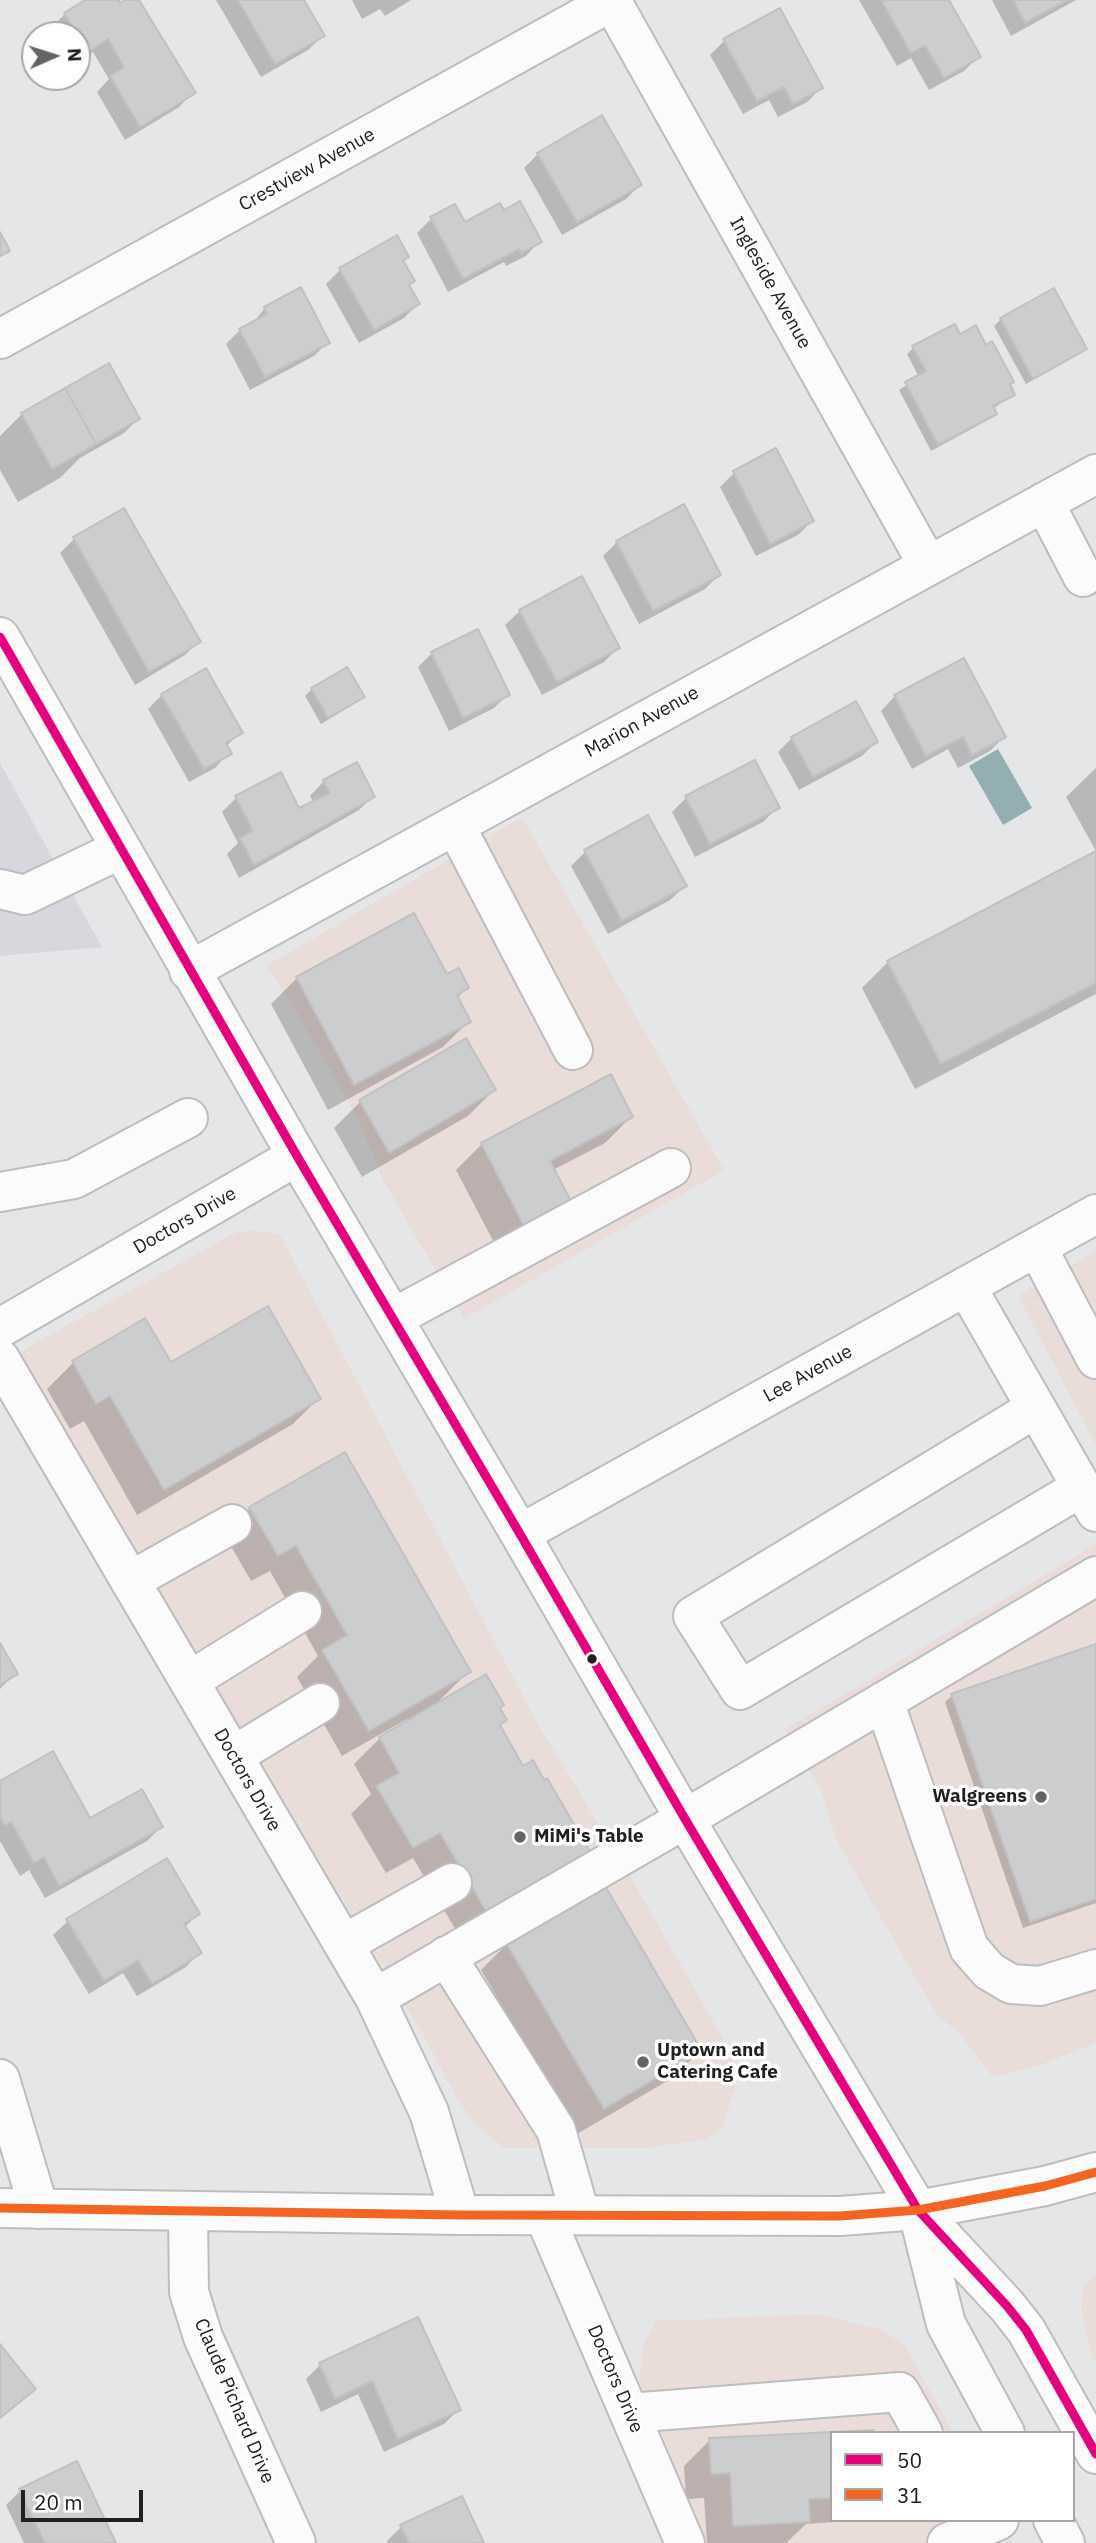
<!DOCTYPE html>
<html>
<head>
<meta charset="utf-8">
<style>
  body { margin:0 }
  #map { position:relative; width:1096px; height:2543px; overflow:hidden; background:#e5e6e7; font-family:"IBM Plex Sans",sans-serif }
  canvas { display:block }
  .legend { position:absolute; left:830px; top:2431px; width:245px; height:91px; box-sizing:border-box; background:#fff; border:2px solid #a6a6a6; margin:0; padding:9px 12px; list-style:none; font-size:21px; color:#202021 }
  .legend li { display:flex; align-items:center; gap:14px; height:35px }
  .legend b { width:35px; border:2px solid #a6a6a6 }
  .north { position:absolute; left:21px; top:21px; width:70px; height:70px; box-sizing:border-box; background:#fff; border:2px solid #a6a6a6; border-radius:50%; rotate:87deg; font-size:19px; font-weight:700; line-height:28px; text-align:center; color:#202021 }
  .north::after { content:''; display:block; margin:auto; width:24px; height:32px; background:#656566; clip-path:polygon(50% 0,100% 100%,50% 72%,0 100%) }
  .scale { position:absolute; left:21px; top:2490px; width:122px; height:32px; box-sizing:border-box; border:4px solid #202021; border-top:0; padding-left:9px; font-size:21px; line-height:24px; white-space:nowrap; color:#202021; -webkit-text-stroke:5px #fff; paint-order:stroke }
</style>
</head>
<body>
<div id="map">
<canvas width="1096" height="2543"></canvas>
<ul class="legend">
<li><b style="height:9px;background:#e5007d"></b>50</li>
<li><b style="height:9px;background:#f26522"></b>31</li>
</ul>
<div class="north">N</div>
<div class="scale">20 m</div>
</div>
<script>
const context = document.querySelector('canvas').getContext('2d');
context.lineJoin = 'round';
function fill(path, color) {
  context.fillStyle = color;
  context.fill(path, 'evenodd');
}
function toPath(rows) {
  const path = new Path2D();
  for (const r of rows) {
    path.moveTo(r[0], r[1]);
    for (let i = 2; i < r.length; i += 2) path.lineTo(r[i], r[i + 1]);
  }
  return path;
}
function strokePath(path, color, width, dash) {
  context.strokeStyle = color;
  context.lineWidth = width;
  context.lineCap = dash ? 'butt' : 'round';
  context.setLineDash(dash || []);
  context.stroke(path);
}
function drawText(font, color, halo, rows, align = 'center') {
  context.font = font + ' "IBM Plex Sans",sans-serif';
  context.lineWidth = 7;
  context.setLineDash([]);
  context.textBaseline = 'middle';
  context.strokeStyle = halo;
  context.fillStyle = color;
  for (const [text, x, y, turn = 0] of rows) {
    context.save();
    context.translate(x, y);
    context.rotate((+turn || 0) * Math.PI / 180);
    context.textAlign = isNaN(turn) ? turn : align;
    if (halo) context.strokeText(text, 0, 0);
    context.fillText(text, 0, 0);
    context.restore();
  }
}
fill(toPath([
  [522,817,724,1170,464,1319,384,1182,357,1116,287,996,266,966],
  [254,1230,280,1235,535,1719,630,1876,727,2046,736,2068,737,2082,722,2128,707,2139,647,2148,504,2148,474,2123,457,2098,422,2033,19,1355,26,1348,237,1232],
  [1096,1251,1096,1445,1018,1296],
  [1096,1544,1096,2043,1035,2067,993,2077,960,2035,935,2012,836,1839,819,1785,784,1730],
  [1096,2275,1096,2364,1091,2355,1081,2308,1083,2287],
  [819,2314,882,2330,905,2345,953,2433,832,2433,832,2520,1001,2520,1013,2543,707,2543,639,2379,644,2343,656,2321]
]), '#eaddd9');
fill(toPath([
  [0,763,102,947,0,956]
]), '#d6d8de');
fill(toPath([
  [998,749,1032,808,1003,825,969,766]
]), '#94afb2');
fill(toPath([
  [89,0,117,0,120,5,128,0,137,0,193,92,179,107,125,140,97,92,109,79,93,52,77,62,77,35,55,35,51,28,65,14],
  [216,0,302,0,322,36,308,50,261,77],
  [352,0,411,0,385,16,380,9,362,19],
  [859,0,947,0,978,57,964,71,929,90,911,58,897,66],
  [992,0,1076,0,1011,36],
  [724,41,821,88,807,102,778,117,769,100,743,114,710,55],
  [538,154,640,185,626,199,562,235,524,168],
  [454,206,464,225,503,212,540,241,526,256,506,266,504,262,448,292,417,233,431,219],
  [397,238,407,257,402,262,413,281,408,287,418,304,404,318,359,343,326,284,340,270],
  [1053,290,1085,348,1078,355,1026,384,994,326,1001,319],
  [265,308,328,342,314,356,250,390,226,344,240,330,252,324],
  [959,336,1008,385,1013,394,993,409,995,414,988,420,931,451,899,390,919,377,907,354,913,348],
  [22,414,138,419,124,433,80,458,60,478,18,502,0,470,0,436],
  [775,451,812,521,798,535,756,556,720,487,734,473],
  [124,510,199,641,185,655,135,685,60,553,74,539],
  [617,542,719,575,705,589,639,624,603,556],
  [582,579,618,648,604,662,542,695,505,625,520,611],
  [432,653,508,694,494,708,449,731,418,667],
  [347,669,362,697,356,703,321,724,305,696,312,689],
  [162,695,240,732,226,747,229,753,215,768,189,782,148,709],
  [895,696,1004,737,990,751,958,768,948,749,912,769,881,711],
  [792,738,876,742,862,756,799,790,778,752],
  [1096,768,1096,851,1066,797],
  [324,781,373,796,359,810,239,878,227,854,238,843,222,812,236,798,299,811,314,803,310,796],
  [686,798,777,808,763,822,695,857,672,812],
  [585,852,685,886,670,900,608,934,571,866],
  [1096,853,1096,994,915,1089,862,988,888,962],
  [446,977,467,988,457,998,469,1021,443,1047,328,1110,271,1004,297,978],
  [466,1040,494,1090,468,1116,362,1177,334,1128,360,1102],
  [631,1117,605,1143,553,1170,572,1207,501,1256,456,1170,482,1144],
  [145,1320,171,1365,319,1398,293,1424,137,1515,84,1421,70,1429,47,1389,73,1363],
  [250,1508,469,1671,437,1703,499,1708,499,1726,522,1768,591,1857,463,1942,413,1858,386,1873,351,1814,371,1794,354,1764,380,1738,408,1722,407,1719,342,1756,297,1677,318,1656,270,1571,251,1581,224,1534],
  [0,1646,16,1673,0,1689],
  [1096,1646,1096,1903,1023,1928,945,1702,952,1696],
  [0,1783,90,1820,161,1827,147,1841,45,1898,29,1870,20,1876,0,1841],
  [198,1914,185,1927,200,1952,186,1967,137,1996,123,1973,89,1994,53,1935,68,1921],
  [507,1944,700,2051,674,2077,577,2134,481,1970],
  [418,2320,458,2410,444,2424,384,2452,358,2394,321,2412,306,2379,320,2365],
  [832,2434,832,2520,848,2521,806,2524,786,2543,707,2543,704,2498,686,2499,684,2466,710,2440],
  [20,2491,114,2543,24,2543,6,2505],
  [401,2527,482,2543,388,2543,387,2541]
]), '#0003');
const building = toPath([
  [85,0,119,0,120,3,125,0,139,0,196,93,140,127,110,76,124,67,108,39,88,52,64,13,85,0],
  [238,0,304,0,325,36,275,64,238,0],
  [881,0,949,0,981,57,944,78,925,45,911,53,881,0],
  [1013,0,1067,0,1025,23,1013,0],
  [780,8,823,88,793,104,784,87,757,101,723,39,780,8],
  [602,115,642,185,577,222,537,153,602,115],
  [520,201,542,242,521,253,519,249,463,279,430,217,455,204,465,222,500,203,504,210,520,201],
  [0,232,10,251,0,256,0,232],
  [397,235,409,257,403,260,415,281,409,285,420,304,374,330,339,268,397,235],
  [301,287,330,343,265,377,239,329,267,314,264,307,301,287],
  [1054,288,1087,349,1033,379,1000,318,1054,288],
  [955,324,960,334,976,325,986,345,992,341,1014,382,1010,384,1015,395,993,406,997,414,938,445,905,382,926,371,912,346,955,324],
  [109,363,140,419,96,444,65,388,109,363],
  [65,388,96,444,52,469,21,413,65,388],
  [776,448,814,521,770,544,733,471,776,448],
  [684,504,721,575,653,611,616,541,684,504],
  [124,508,201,642,149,672,73,537,124,508],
  [582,576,620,648,557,682,519,610,582,576],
  [478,629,510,695,463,718,431,652,478,629],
  [964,658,1006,737,972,755,963,737,926,756,894,695,964,658],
  [347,667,365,697,328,718,311,688,347,667],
  [206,668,243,733,226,743,232,754,204,769,161,694,206,668],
  [856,701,878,742,813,777,791,737,856,701],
  [755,760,780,808,710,844,685,796,755,760],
  [357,762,375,797,254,865,240,838,253,831,235,796,281,772,299,808,330,793,323,780,357,762],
  [648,815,687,886,622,921,584,850,648,815],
  [1096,851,1096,983,941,1064,887,961,1096,851],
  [414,913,447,974,459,968,469,988,457,995,471,1022,354,1085,296,977,414,913],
  [466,1038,496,1090,389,1153,359,1100,466,1038],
  [611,1074,633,1117,550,1161,574,1207,527,1232,481,1143,611,1074],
  [268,1306,321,1399,164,1490,110,1396,96,1404,72,1361,145,1318,171,1362,268,1306],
  [345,1452,471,1672,369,1731,322,1650,347,1635,296,1546,278,1556,249,1507,345,1452],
  [0,1643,18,1674,0,1685,0,1643],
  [1096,1644,1096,1899,1030,1922,951,1694,1096,1644],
  [486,1674,504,1705,500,1708,507,1720,500,1725,523,1766,533,1760,544,1780,547,1778,593,1857,490,1918,440,1833,413,1848,376,1786,399,1773,379,1737,486,1674],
  [53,1751,90,1818,142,1789,163,1827,59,1886,44,1857,34,1863,11,1822,5,1826,0,1816,0,1781,53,1751],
  [167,1858,200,1914,184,1924,202,1953,152,1984,138,1960,104,1981,66,1919,167,1858],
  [604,1884,702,2051,604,2109,506,1943,604,1884],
  [418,2317,461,2410,398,2439,372,2381,335,2399,319,2363,418,2317],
  [0,2344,36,2389,0,2418,0,2344],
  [873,2430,873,2433,832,2433,832,2498,809,2499,810,2522,733,2526,730,2473,711,2474,709,2438,873,2430],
  [77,2461,116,2543,45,2543,19,2489,77,2461],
  [462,2496,484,2543,409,2543,400,2525,462,2496]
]);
fill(building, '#cccdce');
strokePath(building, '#c0c1c2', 2);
const minor = toPath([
  [611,0,928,565],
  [0,339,614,0],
  [1044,502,1083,577],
  [0,637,297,1156,520,1534,685,1819,918,2210,1007,2306,1026,2330,1096,2454],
  [455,825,573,1050],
  [0,889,25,895,121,849],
  [189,971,1096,474],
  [0,1192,74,1179,188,1118],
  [1037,1247,1096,1359],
  [966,1286,1096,1512],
  [393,1318,671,1168],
  [0,1328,297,1156],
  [0,1359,375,1998,429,2112,460,2215],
  [1036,1408,693,1616,740,1690,1082,1487],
  [520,1534,1096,1214],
  [130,1581,232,1524],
  [189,1681,302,1611],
  [884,1701,969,1948,989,1971,1011,1984,1040,1986,1096,1969],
  [233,1756,320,1703],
  [344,1944,452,1883],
  [446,1956,556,2130,580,2214],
  [375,1998,685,1819,1096,1576],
  [0,2079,39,2209],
  [918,2212,946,2324,1005,2433],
  [188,2213,189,2292,203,2337,296,2543],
  [544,2215,685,2543],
  [629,2413,900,2392,923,2433],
  [1053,2520,1065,2543],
  [947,2543,999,2520]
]);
const major = toPath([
  [0,2208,460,2215,840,2216,918,2210,1045,2186,1096,2172]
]);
strokePath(minor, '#bcbdbe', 42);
strokePath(major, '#bcbdbe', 42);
strokePath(minor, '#fbfbfb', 38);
strokePath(major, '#fbfbfb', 38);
strokePath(toPath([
  [0,637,297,1156,520,1534,685,1819,918,2210,1007,2306,1026,2330,1096,2454]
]), '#e5007d', 9);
strokePath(toPath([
  [0,2208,460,2215,840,2216,918,2210,1045,2186,1096,2172]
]), '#f26522', 9);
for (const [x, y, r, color] of [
  [592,1659,6,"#202021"],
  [1041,1797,7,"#656566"],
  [520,1837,7,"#656566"],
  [643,2062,7,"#656566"]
]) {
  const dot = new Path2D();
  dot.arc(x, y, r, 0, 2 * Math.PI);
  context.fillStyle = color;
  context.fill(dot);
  strokePath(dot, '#fff', 2.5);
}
drawText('19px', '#202021', '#fff', [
  ["Crestview Avenue",307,170,-29],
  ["Ingleside Avenue",770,283,61],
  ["Marion Avenue",642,722,-29],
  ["Doctors Drive",185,1221,-30],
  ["Lee Avenue",808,1374,-29],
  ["Doctors Drive",247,1780,60],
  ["Doctors Drive",615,2379,67],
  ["Claude Pichard Drive",234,2401,67]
]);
drawText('bold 19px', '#202021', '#fff', [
  ["Walgreens",1027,1797,"right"],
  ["MiMi's Table",534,1837],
  ["Uptown and",657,2051],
  ["Catering Cafe",657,2073]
], 'left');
</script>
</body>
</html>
